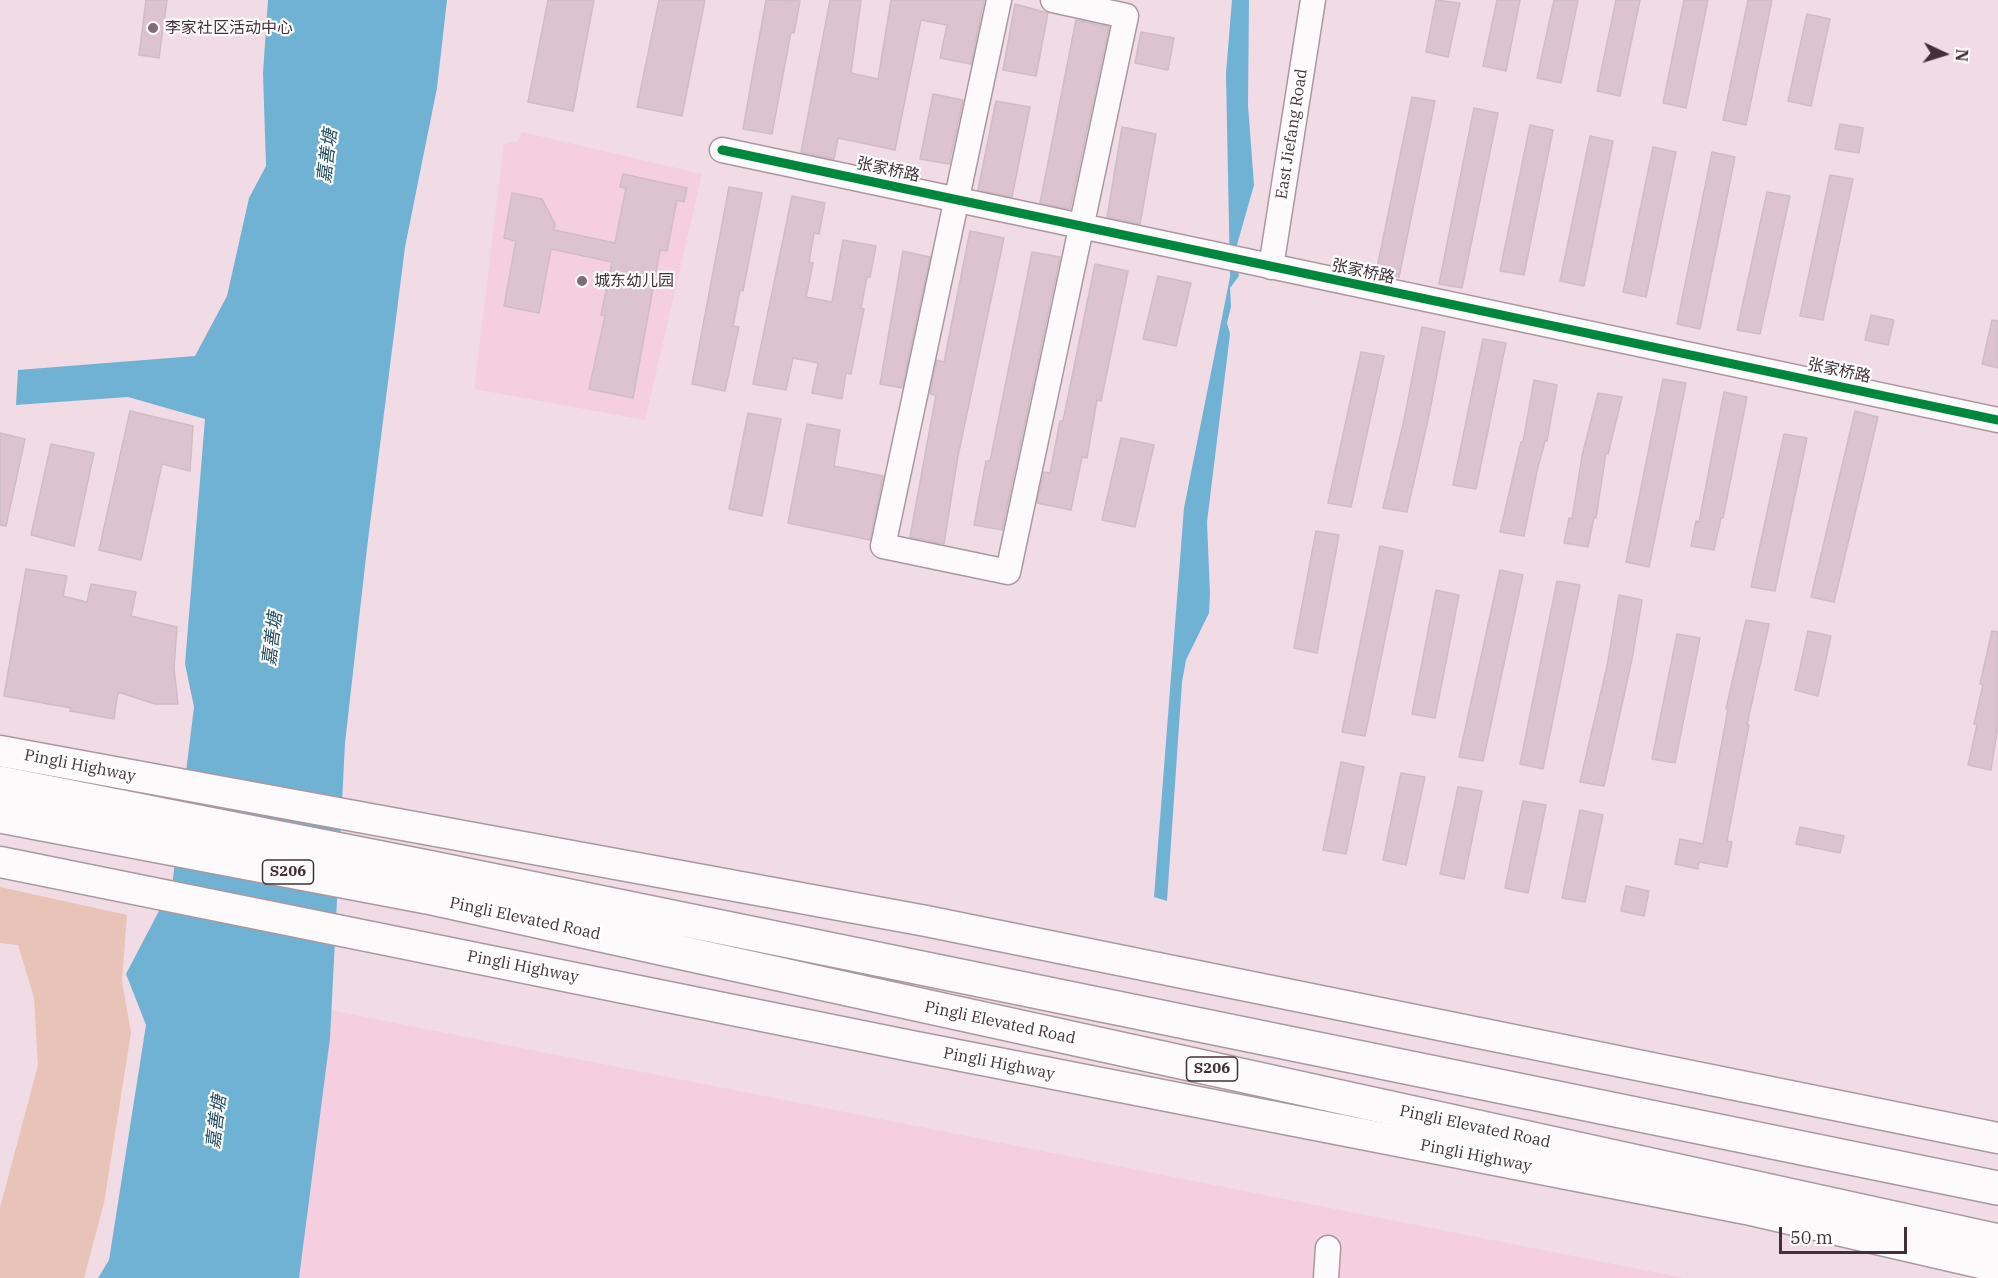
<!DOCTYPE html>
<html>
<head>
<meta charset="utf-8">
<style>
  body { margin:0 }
  #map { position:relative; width:1998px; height:1278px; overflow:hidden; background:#f1dce5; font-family:"IBM Plex Serif",serif }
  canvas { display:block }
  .north { position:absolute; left:1914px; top:24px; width:60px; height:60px; -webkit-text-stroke:4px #fff; paint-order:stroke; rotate:94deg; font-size:16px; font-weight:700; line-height:24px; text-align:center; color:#423038 }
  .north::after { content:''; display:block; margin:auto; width:21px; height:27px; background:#423038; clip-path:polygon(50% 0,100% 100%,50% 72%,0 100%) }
  .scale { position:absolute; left:1779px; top:1227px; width:128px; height:27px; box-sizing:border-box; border:3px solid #423038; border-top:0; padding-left:8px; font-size:18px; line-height:21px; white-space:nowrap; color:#423038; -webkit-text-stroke:4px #fff; paint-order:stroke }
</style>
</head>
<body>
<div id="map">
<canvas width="1998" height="1278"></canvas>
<div class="north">N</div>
<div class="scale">50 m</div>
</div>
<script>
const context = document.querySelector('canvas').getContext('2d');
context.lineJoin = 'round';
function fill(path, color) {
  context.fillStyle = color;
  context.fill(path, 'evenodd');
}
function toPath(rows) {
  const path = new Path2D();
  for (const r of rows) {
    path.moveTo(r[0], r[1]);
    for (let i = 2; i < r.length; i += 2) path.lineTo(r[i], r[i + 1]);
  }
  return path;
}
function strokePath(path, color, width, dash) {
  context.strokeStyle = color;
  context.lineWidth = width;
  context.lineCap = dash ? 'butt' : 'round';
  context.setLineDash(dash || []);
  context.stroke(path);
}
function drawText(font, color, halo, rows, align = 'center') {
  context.font = font + ' "IBM Plex Serif","Noto Sans SC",serif';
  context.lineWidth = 4.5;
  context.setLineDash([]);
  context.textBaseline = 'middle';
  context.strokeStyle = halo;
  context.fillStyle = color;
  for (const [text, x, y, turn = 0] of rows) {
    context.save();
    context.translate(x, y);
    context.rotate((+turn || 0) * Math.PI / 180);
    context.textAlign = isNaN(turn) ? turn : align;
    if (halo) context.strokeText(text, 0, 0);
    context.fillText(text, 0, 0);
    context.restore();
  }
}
fill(toPath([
  [522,132,702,174,645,420,474,389,504,144,518,141],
  [269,998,1684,1278,234,1278]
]), '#f5cedf');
fill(toPath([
  [0,887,127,915,122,981,131,1033,104,1203,84,1278,0,1278,0,1208,38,1065,34,998,18,945,0,943]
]), '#e8c3b7');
fill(toPath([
  [268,0,447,0,437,88,405,247,367,548,345,743,330,1038,299,1278,98,1278,109,1260,146,1025,126,974,172,886,194,707,185,664,205,419,128,397,16,405,18,370,195,356,227,296,249,198,266,166,263,73],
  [1232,0,1249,0,1248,105,1254,185,1235,252,1239,276,1230,288,1231,307,1227,323,1230,334,1207,522,1210,594,1209,613,1186,660,1182,682,1167,901,1154,897,1184,508,1230,277,1226,73]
]), '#70b2d4');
const building = toPath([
  [146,0,167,0,159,58,139,55,146,0],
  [548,0,594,0,573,111,528,102,548,0],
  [659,0,705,0,682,116,637,107,659,0],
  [766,0,800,1,794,33,791,32,772,134,743,129,766,0],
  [830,0,861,0,851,73,878,79,891,0,984,0,971,64,940,58,947,25,921,20,895,150,838,138,834,159,801,152,830,0],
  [1436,0,1460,3,1448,57,1426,52,1436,0],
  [1497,0,1520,0,1506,71,1483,66,1497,0],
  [1554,0,1578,0,1561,83,1537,78,1554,0],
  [1616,0,1640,0,1620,96,1597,91,1616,0],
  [1684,0,1708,0,1686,108,1663,103,1684,0],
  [1748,0,1772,0,1746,125,1723,120,1748,0],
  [1015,4,1048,13,1036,76,1003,70,1015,4],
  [1807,14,1830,19,1811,106,1788,101,1807,14],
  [1076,20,1109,27,1070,209,1040,203,1076,20],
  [1141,32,1174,38,1168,70,1135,63,1141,32],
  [933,94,963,100,949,164,920,159,933,94],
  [1412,97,1435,101,1399,277,1376,273,1412,97],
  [996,101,1030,107,1012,197,978,190,996,101],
  [1474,108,1498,113,1462,288,1439,284,1474,108],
  [1840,124,1863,128,1859,153,1835,149,1840,124],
  [1530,125,1553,130,1524,275,1500,271,1530,125],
  [1122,127,1156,134,1140,224,1107,217,1122,127],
  [1590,136,1613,141,1584,286,1560,281,1590,136],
  [1653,147,1676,152,1646,297,1623,292,1653,147],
  [1712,152,1735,157,1700,329,1677,324,1712,152],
  [623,174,687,188,684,202,677,200,667,251,660,250,633,398,589,389,605,316,601,315,612,262,551,249,539,313,504,306,516,241,504,238,512,193,542,199,555,224,554,230,615,243,626,188,620,187,623,174],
  [1830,175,1853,179,1823,320,1800,316,1830,175],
  [729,187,762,193,743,291,740,290,733,326,739,327,725,391,692,384,729,187],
  [1767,192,1790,196,1760,334,1737,330,1767,192],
  [792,196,825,203,819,234,814,233,809,262,813,263,806,297,832,302,843,240,876,246,870,277,867,277,861,308,864,309,851,374,846,373,842,399,812,393,818,363,793,358,786,390,753,384,792,196],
  [970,231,1004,238,958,456,944,544,910,537,936,395,930,394,937,360,944,362,970,231],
  [903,251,930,257,902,388,880,384,903,251],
  [1032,252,1060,257,1002,530,974,525,986,461,990,461,1032,252],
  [1095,264,1128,271,1101,401,1097,400,1087,458,1082,457,1071,510,1037,503,1044,472,1050,473,1060,421,1063,421,1095,264],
  [1158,276,1191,283,1176,346,1143,339,1158,276],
  [1871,315,1894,320,1888,345,1865,340,1871,315],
  [1992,320,1998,321,1998,368,1982,364,1992,320],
  [1422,327,1445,332,1428,420,1407,512,1383,508,1404,420,1422,327],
  [1483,339,1506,343,1476,489,1453,485,1483,339],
  [1361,352,1384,356,1351,507,1328,503,1361,352],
  [1663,379,1686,383,1649,567,1626,562,1663,379],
  [1534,380,1557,385,1547,441,1545,441,1537,471,1524,536,1500,532,1521,442,1523,442,1534,380],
  [1724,392,1747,397,1723,518,1721,518,1714,550,1691,546,1696,521,1699,522,1724,392],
  [1598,393,1622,397,1608,454,1606,453,1596,518,1594,517,1588,547,1564,543,1569,518,1572,519,1582,456,1598,393],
  [130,411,193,426,190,471,162,464,141,560,99,550,130,411],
  [1855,411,1878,417,1834,602,1811,597,1855,411],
  [748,413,781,419,762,516,729,509,748,413],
  [807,424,840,430,834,466,883,476,870,540,788,523,807,424],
  [0,433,25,439,6,526,0,525,0,433],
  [1784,434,1807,438,1775,591,1751,587,1784,434],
  [1121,438,1154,445,1135,527,1102,520,1121,438],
  [51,444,94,453,74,546,31,535,51,444],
  [1316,531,1339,535,1317,653,1294,648,1316,531],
  [1380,546,1403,551,1365,736,1342,732,1380,546],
  [26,569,67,576,63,596,87,602,91,584,136,592,131,616,177,627,174,668,178,704,155,704,118,692,114,719,70,711,71,708,4,696,26,569],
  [1500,570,1523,575,1483,761,1459,757,1500,570],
  [1557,581,1580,585,1543,769,1520,764,1557,581],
  [1436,590,1459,595,1435,718,1412,714,1436,590],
  [1619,595,1642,600,1632,659,1604,786,1580,782,1607,666,1619,595],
  [1746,620,1769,624,1747,725,1749,725,1727,841,1732,842,1727,867,1699,862,1698,869,1675,864,1680,839,1703,844,1728,709,1726,709,1746,620],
  [1808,631,1831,636,1818,696,1795,690,1808,631],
  [1992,631,1998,632,1998,725,1991,770,1968,765,1977,725,1974,724,1983,685,1980,684,1992,631],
  [1677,634,1700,638,1675,763,1652,759,1677,634],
  [1341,762,1364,767,1346,854,1323,850,1341,762],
  [1401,773,1425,777,1406,865,1383,860,1401,773],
  [1458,787,1482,791,1464,879,1440,874,1458,787],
  [1523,801,1546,805,1528,893,1505,888,1523,801],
  [1580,810,1603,815,1585,902,1562,898,1580,810],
  [1800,827,1844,836,1840,853,1796,844,1800,827],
  [1626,886,1649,891,1644,916,1621,911,1626,886]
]);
fill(building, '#ddc3ce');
strokePath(building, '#cebdc5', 1.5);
const minor = toPath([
  [999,0,883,546,1008,572,1126,16,1053,0],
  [722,150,1998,420],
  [1271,267,1313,0],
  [1326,1278,1328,1248]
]);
const major = toPath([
  [0,751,926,921,1998,1138],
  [0,862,911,1046,1746,1209,1998,1267]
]);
const highway = toPath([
  [0,783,432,868,1998,1188],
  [0,816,427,897,1998,1241]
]);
strokePath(minor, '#aa98a0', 27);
strokePath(major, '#aa98a0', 33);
strokePath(highway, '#aa98a0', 36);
strokePath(minor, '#fdfafb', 24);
strokePath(major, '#fdfafb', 30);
strokePath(highway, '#fdfafb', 33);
strokePath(toPath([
  [722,150,1998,420]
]), '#00873e', 9);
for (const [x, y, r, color] of [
  [153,28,6,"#7f6c75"],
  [582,281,6,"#7f6c75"]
]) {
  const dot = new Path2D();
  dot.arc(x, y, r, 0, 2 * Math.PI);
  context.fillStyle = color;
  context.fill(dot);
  strokePath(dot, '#fff', 2);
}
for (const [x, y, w] of [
  [288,872,51],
  [1212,1069,51]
]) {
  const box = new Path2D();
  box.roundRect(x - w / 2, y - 12, w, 24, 4.5);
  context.fillStyle = '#fff';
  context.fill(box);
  strokePath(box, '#423038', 1.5);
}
drawText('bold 15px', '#423038', null, [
  ["S206",288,872],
  ["S206",1212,1069]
]);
drawText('16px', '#423038', '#fff', [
  ["李家社区活动中心",165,28],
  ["城东幼儿园",594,281]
], 'left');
drawText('16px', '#423038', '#fff', [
  ["East Jiefang Road",1292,134,-81],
  ["张家桥路",888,170,12],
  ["张家桥路",1363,272,12],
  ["张家桥路",1839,371,12],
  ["Pingli Highway",80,766,11],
  ["Pingli Elevated Road",525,919,12],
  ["Pingli Highway",523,967,11],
  ["Pingli Elevated Road",1000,1023,12],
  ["Pingli Highway",999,1064,11],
  ["Pingli Elevated Road",1475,1127,12],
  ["Pingli Highway",1476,1156,11]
]);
drawText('italic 18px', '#224d60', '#fff', [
  ["嘉善塘",328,156,-83],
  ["嘉善塘",273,639,-83],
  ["嘉善塘",217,1122,-83]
]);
</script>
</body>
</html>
